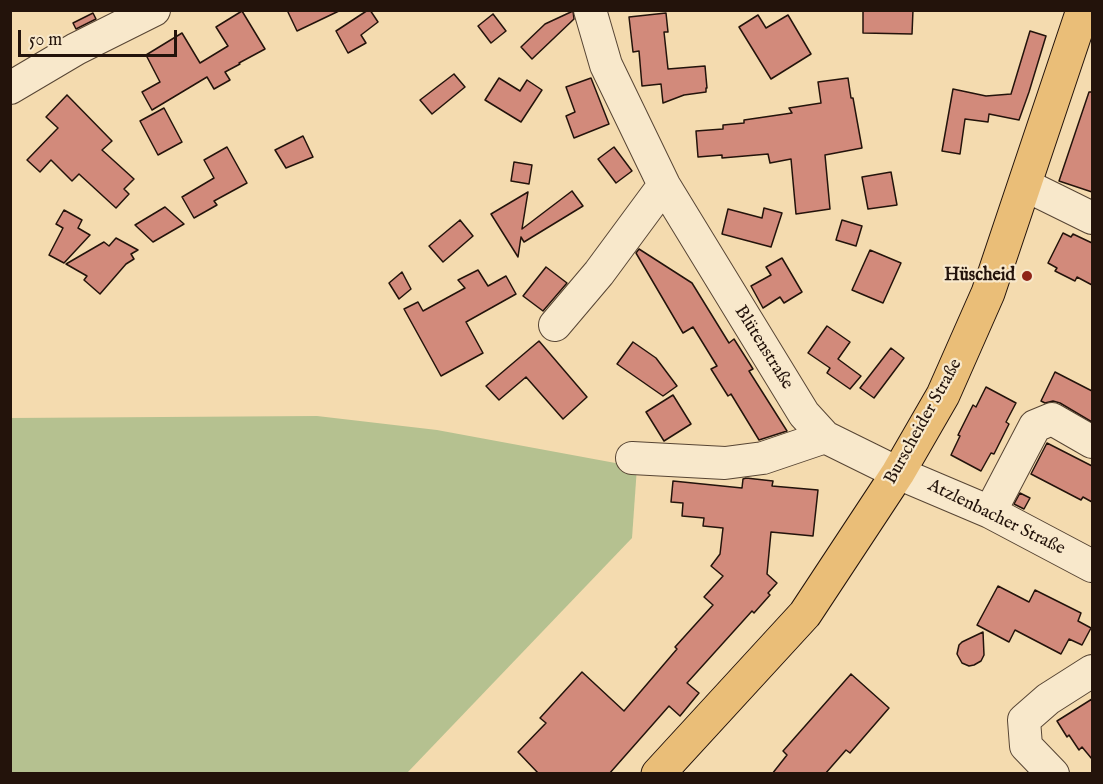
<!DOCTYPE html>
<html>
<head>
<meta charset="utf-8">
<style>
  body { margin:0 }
  #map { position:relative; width:1103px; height:784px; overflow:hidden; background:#f4dbaf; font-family:"IM FELL English",serif }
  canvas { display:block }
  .frame { position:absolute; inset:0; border:12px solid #23130b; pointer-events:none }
  .scale { position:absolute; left:18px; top:30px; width:159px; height:27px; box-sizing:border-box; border:3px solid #23130b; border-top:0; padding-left:8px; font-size:18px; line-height:21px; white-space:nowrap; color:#23130b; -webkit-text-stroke:4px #f8e8cb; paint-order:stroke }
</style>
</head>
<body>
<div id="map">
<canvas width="1103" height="784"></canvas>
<div class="frame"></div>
<div class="scale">50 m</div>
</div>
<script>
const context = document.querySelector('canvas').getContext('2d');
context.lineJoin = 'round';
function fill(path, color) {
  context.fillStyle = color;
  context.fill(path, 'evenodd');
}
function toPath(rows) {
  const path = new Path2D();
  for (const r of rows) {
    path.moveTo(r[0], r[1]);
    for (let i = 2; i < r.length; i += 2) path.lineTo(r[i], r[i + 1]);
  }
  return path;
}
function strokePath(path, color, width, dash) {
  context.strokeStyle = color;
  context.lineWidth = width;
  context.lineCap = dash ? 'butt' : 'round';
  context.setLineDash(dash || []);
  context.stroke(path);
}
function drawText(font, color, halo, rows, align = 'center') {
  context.font = font + ' "IM FELL English",serif';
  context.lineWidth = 4.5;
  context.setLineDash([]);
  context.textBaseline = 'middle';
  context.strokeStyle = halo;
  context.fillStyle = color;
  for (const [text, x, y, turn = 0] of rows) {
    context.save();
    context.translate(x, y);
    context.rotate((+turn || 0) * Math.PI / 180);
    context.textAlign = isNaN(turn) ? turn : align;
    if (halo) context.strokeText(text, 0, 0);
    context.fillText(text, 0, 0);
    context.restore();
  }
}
fill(toPath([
  [317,416,437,430,637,467,632,538,407,773,11,773,10,418]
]), '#b5c190');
const building = toPath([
  [287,10,341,10,297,31,287,10],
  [368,10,370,10,378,22,361,35,366,43,348,53,336,31,368,10],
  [863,10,913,10,912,34,863,33,863,10],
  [242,11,265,49,239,63,240,64,225,72,230,80,214,89,207,77,152,110,142,92,160,82,146,55,182,33,200,63,228,46,216,27,242,11],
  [573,11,574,19,532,59,521,47,545,24,573,11],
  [93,13,96,19,76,29,73,23,93,13],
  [666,13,668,32,664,32,668,69,705,66,707,88,706,88,706,92,684,95,663,103,661,84,642,86,639,51,633,52,629,17,666,13],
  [493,14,506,31,491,43,478,26,493,14],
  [758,15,766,28,788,15,811,54,771,79,739,27,758,15],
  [1030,31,1046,36,1029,92,1019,120,989,114,988,122,965,119,960,154,942,151,953,89,986,96,1011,94,1030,31],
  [454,74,465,87,432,114,420,100,454,74],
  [499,78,520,91,527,80,542,90,521,122,485,100,499,78],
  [591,78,609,124,574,138,566,116,575,112,566,87,591,78],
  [848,78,851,98,853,98,862,148,825,155,830,209,796,214,791,159,770,163,768,154,722,158,722,155,698,157,696,131,723,129,723,125,744,123,744,120,792,113,789,108,821,103,818,82,848,78],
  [1089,92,1092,92,1092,192,1059,181,1089,92],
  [67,95,112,141,102,150,134,179,124,189,129,194,116,208,79,174,72,181,51,160,40,172,27,160,58,128,46,117,67,95],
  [164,108,182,142,158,155,140,121,164,108],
  [303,136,313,157,286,168,275,150,303,136],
  [227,147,247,183,214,201,217,205,194,218,182,197,214,178,204,160,227,147],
  [614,147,632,171,616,183,598,159,614,147],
  [514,162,532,165,529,184,511,181,514,162],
  [891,172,897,205,868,209,862,177,891,172],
  [572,191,583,206,524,242,521,237,518,257,491,214,528,192,522,229,572,191],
  [165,207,184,224,153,242,135,225,165,207],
  [764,208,782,213,771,247,722,234,728,209,762,218,764,208],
  [64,210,82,220,78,228,90,235,64,263,49,255,63,228,56,224,64,210],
  [460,220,473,236,443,262,429,246,460,220],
  [842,220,862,226,856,246,836,240,842,220],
  [1063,233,1071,237,1073,234,1092,243,1092,285,1077,277,1075,281,1055,271,1057,268,1048,263,1063,233],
  [116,238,138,250,131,254,134,259,126,264,100,294,84,280,87,276,66,264,104,242,109,246,116,238],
  [639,249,692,283,729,343,734,339,753,369,749,371,787,431,759,440,731,394,728,396,711,369,717,366,693,327,683,333,636,253,639,249],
  [870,250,901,263,883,303,852,290,870,250],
  [782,258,802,292,784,303,780,297,763,308,751,286,771,275,766,267,782,258],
  [546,267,567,283,543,311,523,296,546,267],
  [478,270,488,286,506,276,516,294,466,322,483,353,441,376,404,309,418,302,423,311,465,288,458,280,478,270],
  [402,272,411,289,399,299,389,283,402,272],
  [827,326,850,342,838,359,861,376,850,389,827,373,830,368,808,353,827,326],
  [539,341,587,397,563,419,526,377,499,400,486,386,539,341],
  [633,342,656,358,677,386,663,396,617,364,633,342],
  [891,348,904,358,874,398,860,388,891,348],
  [1055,372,1092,391,1092,422,1060,403,1053,401,1045,403,1041,401,1055,372],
  [986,387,1016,403,1006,422,1009,424,994,454,991,453,981,471,951,455,960,436,958,435,973,405,976,407,986,387],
  [673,395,691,424,664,441,646,412,673,395],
  [1047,443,1092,466,1092,502,1083,497,1081,500,1031,474,1047,443],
  [746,478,773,481,772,486,818,490,813,536,771,532,767,574,777,583,768,593,770,595,754,613,752,611,687,683,699,693,680,716,669,706,609,774,539,774,518,752,546,723,540,718,582,672,624,711,677,649,675,647,713,605,704,597,723,576,711,566,720,554,723,528,703,526,704,518,682,516,683,503,671,502,673,481,742,488,743,479,746,478],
  [1020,493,1030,498,1024,509,1014,504,1020,493],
  [998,586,1029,602,1035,590,1081,613,1078,621,1091,628,1082,645,1069,639,1061,654,1015,630,1009,642,977,625,998,586],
  [983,632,984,655,981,661,974,665,969,666,962,663,957,654,959,645,962,642,983,632],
  [851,674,889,708,850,753,846,750,825,774,772,774,787,755,783,751,851,674],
  [1092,699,1092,759,1082,747,1079,750,1069,735,1067,737,1057,721,1092,699]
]);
fill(building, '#d28a7b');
strokePath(building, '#23130b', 1.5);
const minor = toPath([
  [590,10,606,65,664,185,804,414,825,437,898,473,990,512,1092,566],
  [10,88,76,49,154,10],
  [1025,185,1092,218],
  [555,325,599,273,664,185],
  [632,458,725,463,763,458,825,437],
  [990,512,1035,426,1052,419,1092,442],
  [1053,774,1026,746,1024,720,1048,699,1092,671]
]);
const major = toPath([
  [658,774,805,614,898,473,943,395,988,293,1083,10]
]);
strokePath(minor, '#574534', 34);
strokePath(major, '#23130b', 35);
strokePath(minor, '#f8e8cb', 32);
strokePath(major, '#eabe78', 33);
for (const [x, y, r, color] of [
  [1027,276,6,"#8f2418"]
]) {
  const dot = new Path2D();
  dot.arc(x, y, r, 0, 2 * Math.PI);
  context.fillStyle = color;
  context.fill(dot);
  strokePath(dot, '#f8e8cb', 2);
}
drawText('bold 18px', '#23130b', '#f8e8cb', [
  ["Hüscheid",1015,276]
], 'right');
drawText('18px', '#23130b', '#f8e8cb', [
  ["Blütenstraße",763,348,58],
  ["Burscheider Straße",924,422,-61],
  ["Atzlenbacher Straße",996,518,26]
]);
</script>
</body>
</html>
